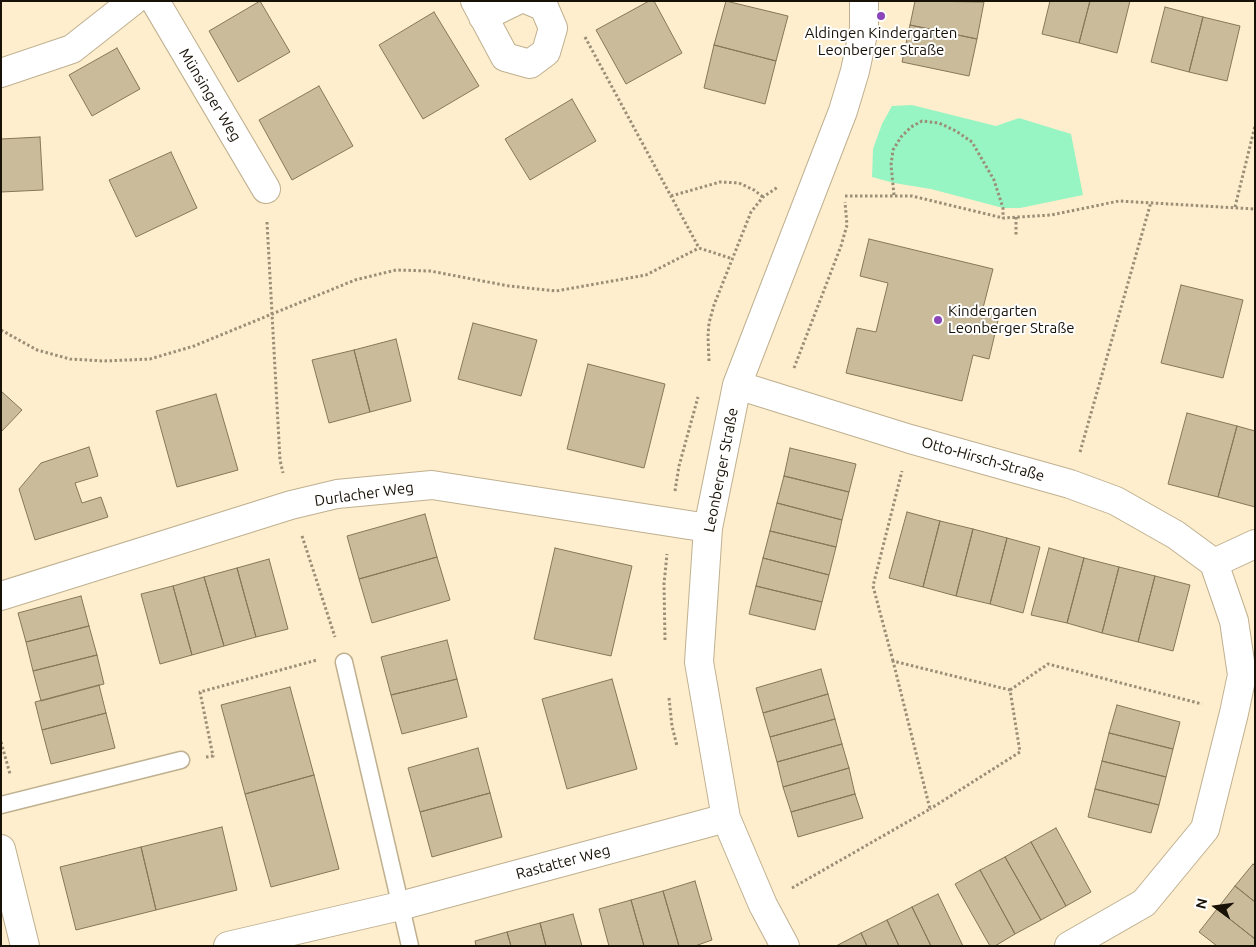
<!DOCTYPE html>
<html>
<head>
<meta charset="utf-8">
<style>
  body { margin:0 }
  #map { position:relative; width:1256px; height:947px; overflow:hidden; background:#feeecd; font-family:Ubuntu,sans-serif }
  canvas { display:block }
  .frame { position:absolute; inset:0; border:2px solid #171106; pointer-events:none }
  .north { position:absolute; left:1191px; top:882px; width:50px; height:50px; -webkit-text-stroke:4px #fff; paint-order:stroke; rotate:284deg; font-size:14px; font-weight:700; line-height:20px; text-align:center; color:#171106 }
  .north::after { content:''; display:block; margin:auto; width:18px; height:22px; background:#171106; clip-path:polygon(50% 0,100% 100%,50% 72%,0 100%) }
</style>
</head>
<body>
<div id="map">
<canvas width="1256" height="947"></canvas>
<div class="frame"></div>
<div class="north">N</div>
</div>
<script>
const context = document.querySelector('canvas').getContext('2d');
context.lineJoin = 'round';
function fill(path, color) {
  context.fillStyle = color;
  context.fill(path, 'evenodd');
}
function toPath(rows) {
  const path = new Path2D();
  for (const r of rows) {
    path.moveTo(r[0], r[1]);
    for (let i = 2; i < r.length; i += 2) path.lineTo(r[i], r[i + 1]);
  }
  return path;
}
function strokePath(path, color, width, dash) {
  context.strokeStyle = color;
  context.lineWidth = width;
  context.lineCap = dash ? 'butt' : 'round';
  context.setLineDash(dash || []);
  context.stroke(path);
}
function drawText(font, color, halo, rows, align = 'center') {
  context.font = font + ' Ubuntu,sans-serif';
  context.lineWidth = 4;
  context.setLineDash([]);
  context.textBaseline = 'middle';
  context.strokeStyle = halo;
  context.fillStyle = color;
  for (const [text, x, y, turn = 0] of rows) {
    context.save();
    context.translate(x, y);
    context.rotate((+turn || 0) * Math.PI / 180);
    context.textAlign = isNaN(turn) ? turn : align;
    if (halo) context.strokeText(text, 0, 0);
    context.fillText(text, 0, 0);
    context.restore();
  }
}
fill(toPath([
  [912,105,996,126,1019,118,1071,134,1083,195,1020,208,1003,208,931,189,894,183,872,177,873,149,882,124,892,106]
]), '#97f5c3');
const building = toPath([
  [260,1,290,52,238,82,209,31,260,1],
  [649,1,654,1,682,53,626,84,596,30,649,1],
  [726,1,788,16,776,61,714,45,726,1],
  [915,1,984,2,977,39,910,25,915,1],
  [1050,1,1090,1,1079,43,1042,34,1050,1],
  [1090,1,1130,1,1117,53,1079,43,1090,1],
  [1165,7,1203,17,1189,72,1151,62,1165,7],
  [434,12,479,86,423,119,379,45,434,12],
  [1203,17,1240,26,1227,81,1189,72,1203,17],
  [910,25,977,39,969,76,902,62,910,25],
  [714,45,776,61,765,104,704,88,714,45],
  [117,48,140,89,92,116,69,75,117,48],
  [319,86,353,146,292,180,259,120,319,86],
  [572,99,596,141,530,180,505,139,572,99],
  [40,137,43,190,1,192,1,139,40,137],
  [171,152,197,208,136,237,109,180,171,152],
  [869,239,993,269,983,308,1000,312,989,359,973,355,962,401,846,373,857,328,876,332,888,283,860,276,869,239],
  [1181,285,1243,300,1223,378,1161,363,1181,285],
  [473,323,537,340,521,396,458,379,473,323],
  [396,339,411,401,370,412,354,350,396,339],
  [354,350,370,412,329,423,312,360,354,350],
  [588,364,665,384,644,468,567,449,588,364],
  [1,391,22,410,1,432,1,391],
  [216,394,238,470,177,487,156,411,216,394],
  [1187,413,1237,426,1218,497,1168,484,1187,413],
  [1237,426,1255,431,1255,507,1218,497,1237,426],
  [89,447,98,476,75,483,82,503,101,497,108,517,35,540,19,489,41,463,89,447],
  [790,448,856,464,849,492,784,476,790,448],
  [784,476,849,492,842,520,777,503,784,476],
  [777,503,842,520,836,547,770,531,777,503],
  [907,512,940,521,923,587,889,578,907,512],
  [425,514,437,557,359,579,347,536,425,514],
  [940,521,973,529,956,596,923,587,940,521],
  [973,529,1007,538,990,604,956,596,973,529],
  [770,531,836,547,829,575,763,558,770,531],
  [1007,538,1040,547,1023,613,990,604,1007,538],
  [555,548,632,566,611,656,534,639,555,548],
  [1049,548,1084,558,1067,623,1031,615,1049,548],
  [437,557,450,600,372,623,359,579,437,557],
  [763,558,829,575,822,602,756,586,763,558],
  [1084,558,1119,567,1102,633,1067,623,1084,558],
  [269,559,288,629,256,637,237,568,269,559],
  [1119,567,1155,576,1138,642,1102,633,1119,567],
  [237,568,256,637,224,646,204,577,237,568],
  [1155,576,1190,585,1173,651,1138,642,1155,576],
  [204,577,224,646,192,655,173,586,204,577],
  [173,586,192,655,160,664,141,594,173,586],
  [756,586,822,602,815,630,749,614,756,586],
  [81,596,89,626,26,642,18,613,81,596],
  [89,626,97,655,33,671,26,642,89,626],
  [447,640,457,679,391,695,381,657,447,640],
  [97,655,104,684,41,701,33,671,97,655],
  [821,669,828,694,763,713,756,688,821,669],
  [457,679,467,717,402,734,391,695,457,679],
  [612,679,637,769,567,789,542,699,612,679],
  [99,685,106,713,42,730,35,702,99,685],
  [290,687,314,775,245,794,221,705,290,687],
  [828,694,835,719,770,737,763,713,828,694],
  [1117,705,1180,722,1173,749,1109,733,1117,705],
  [106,713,115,748,51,764,42,730,106,713],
  [835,719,842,744,777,762,770,737,835,719],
  [1109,733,1173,749,1166,777,1102,761,1109,733],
  [842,744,849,768,783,787,777,762,842,744],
  [478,748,490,793,420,812,408,768,478,748],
  [1102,761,1166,777,1159,805,1095,789,1102,761],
  [849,768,855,794,791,812,783,787,849,768],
  [314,775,339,869,271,887,245,794,314,775],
  [1095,789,1159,805,1151,833,1088,817,1095,789],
  [490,793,502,837,432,857,420,812,490,793],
  [855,794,863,818,798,837,791,812,855,794],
  [222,827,237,890,156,910,141,847,222,827],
  [1056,828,1091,892,1066,906,1031,842,1056,828],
  [1031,842,1066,906,1041,920,1005,857,1031,842],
  [141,847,156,910,76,930,60,867,141,847],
  [1005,857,1041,920,1015,934,980,870,1005,857],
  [1253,864,1255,866,1255,902,1235,886,1253,864],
  [980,870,1015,934,995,946,990,946,955,884,980,870],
  [695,881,712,940,695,946,679,946,663,891,695,881],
  [1235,886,1255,902,1255,939,1217,909,1235,886],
  [663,891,679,946,644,946,631,900,663,891],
  [938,894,963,946,931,946,912,907,938,894],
  [631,900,644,946,609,946,599,909,631,900],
  [912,907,931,946,899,946,887,920,912,907],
  [1217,909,1255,939,1255,946,1217,946,1199,932,1217,909],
  [573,914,582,946,546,946,540,923,573,914],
  [887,920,899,946,867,946,861,933,887,920],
  [540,923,546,946,511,946,507,932,540,923],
  [507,932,511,946,476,946,475,941,507,932],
  [861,933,867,946,836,946,861,933]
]);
fill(building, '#cabb9b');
strokePath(building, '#857758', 1);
const lane = toPath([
  [344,662,410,946],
  [1,805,181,760]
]);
const street = toPath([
  [155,1,266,189],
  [475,1,505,57,530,64,546,52,553,28,544,7,530,1],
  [483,17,516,1],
  [1,73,72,49,133,1],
  [737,385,910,439,1070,484,1116,501,1176,535,1214,563,1234,621,1242,675,1234,713,1205,829,1144,903,1069,946],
  [1214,563,1255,544],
  [1,596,291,505,337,494,432,485,708,528],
  [1,849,25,946],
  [228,946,400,906,726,818],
  [785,946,763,905,726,818,699,662,708,528,737,385,843,111,855,71,864,29,864,1]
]);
strokePath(lane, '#bfb090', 19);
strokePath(street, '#bfb090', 30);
strokePath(toPath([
  [585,37,699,248,733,259],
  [894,195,891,165,893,150,901,137,911,127,922,121,939,123,956,131,972,142,994,180,1003,208,1003,218],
  [671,196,720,182,739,183,754,190,763,197],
  [845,196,912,196,1003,218,1051,215,1119,201,1255,209],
  [1235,207,1255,126],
  [1016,217,1016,235],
  [267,222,280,460,283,473],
  [1,330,37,350,70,359,104,361,150,359,194,346,355,280,396,270,430,271,509,286,556,291,646,275,699,248],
  [709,361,708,336,709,323,714,305,751,212,763,197,778,187],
  [794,368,841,246,847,225,845,202],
  [1080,452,1151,202],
  [675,491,679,466,698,397],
  [302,536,335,637],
  [665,640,664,584,667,554],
  [893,661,873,586,902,471],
  [1010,690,1048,664,1202,704],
  [669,698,672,726,677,746],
  [1,742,10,774],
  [206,757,213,756,200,692,317,660],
  [792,888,930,809,893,661,1010,690,1020,752,930,809]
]), '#9a8e77', 3, [2.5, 2.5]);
strokePath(lane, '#fff', 16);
strokePath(street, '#fff', 28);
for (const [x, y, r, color] of [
  [881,16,5,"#8945b9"],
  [938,320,5,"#8945b9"]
]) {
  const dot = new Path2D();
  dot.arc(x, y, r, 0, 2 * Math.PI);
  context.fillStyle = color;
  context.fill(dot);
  strokePath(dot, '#fff', 2);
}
drawText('15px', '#171106', '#fff', [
  ["Aldingen Kindergarten",881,33],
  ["Leonberger Straße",881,50],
  ["Kindergarten",948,311,"left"],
  ["Leonberger Straße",948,328,"left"]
]);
drawText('15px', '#171106', '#fff', [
  ["Münsinger Weg",210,95,59],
  ["Otto-Hirsch-Straße",983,459,16],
  ["Leonberger Straße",721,470,-79],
  ["Durlacher Weg",364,494,-8],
  ["Rastatter Weg",563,862,-15]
]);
</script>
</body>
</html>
